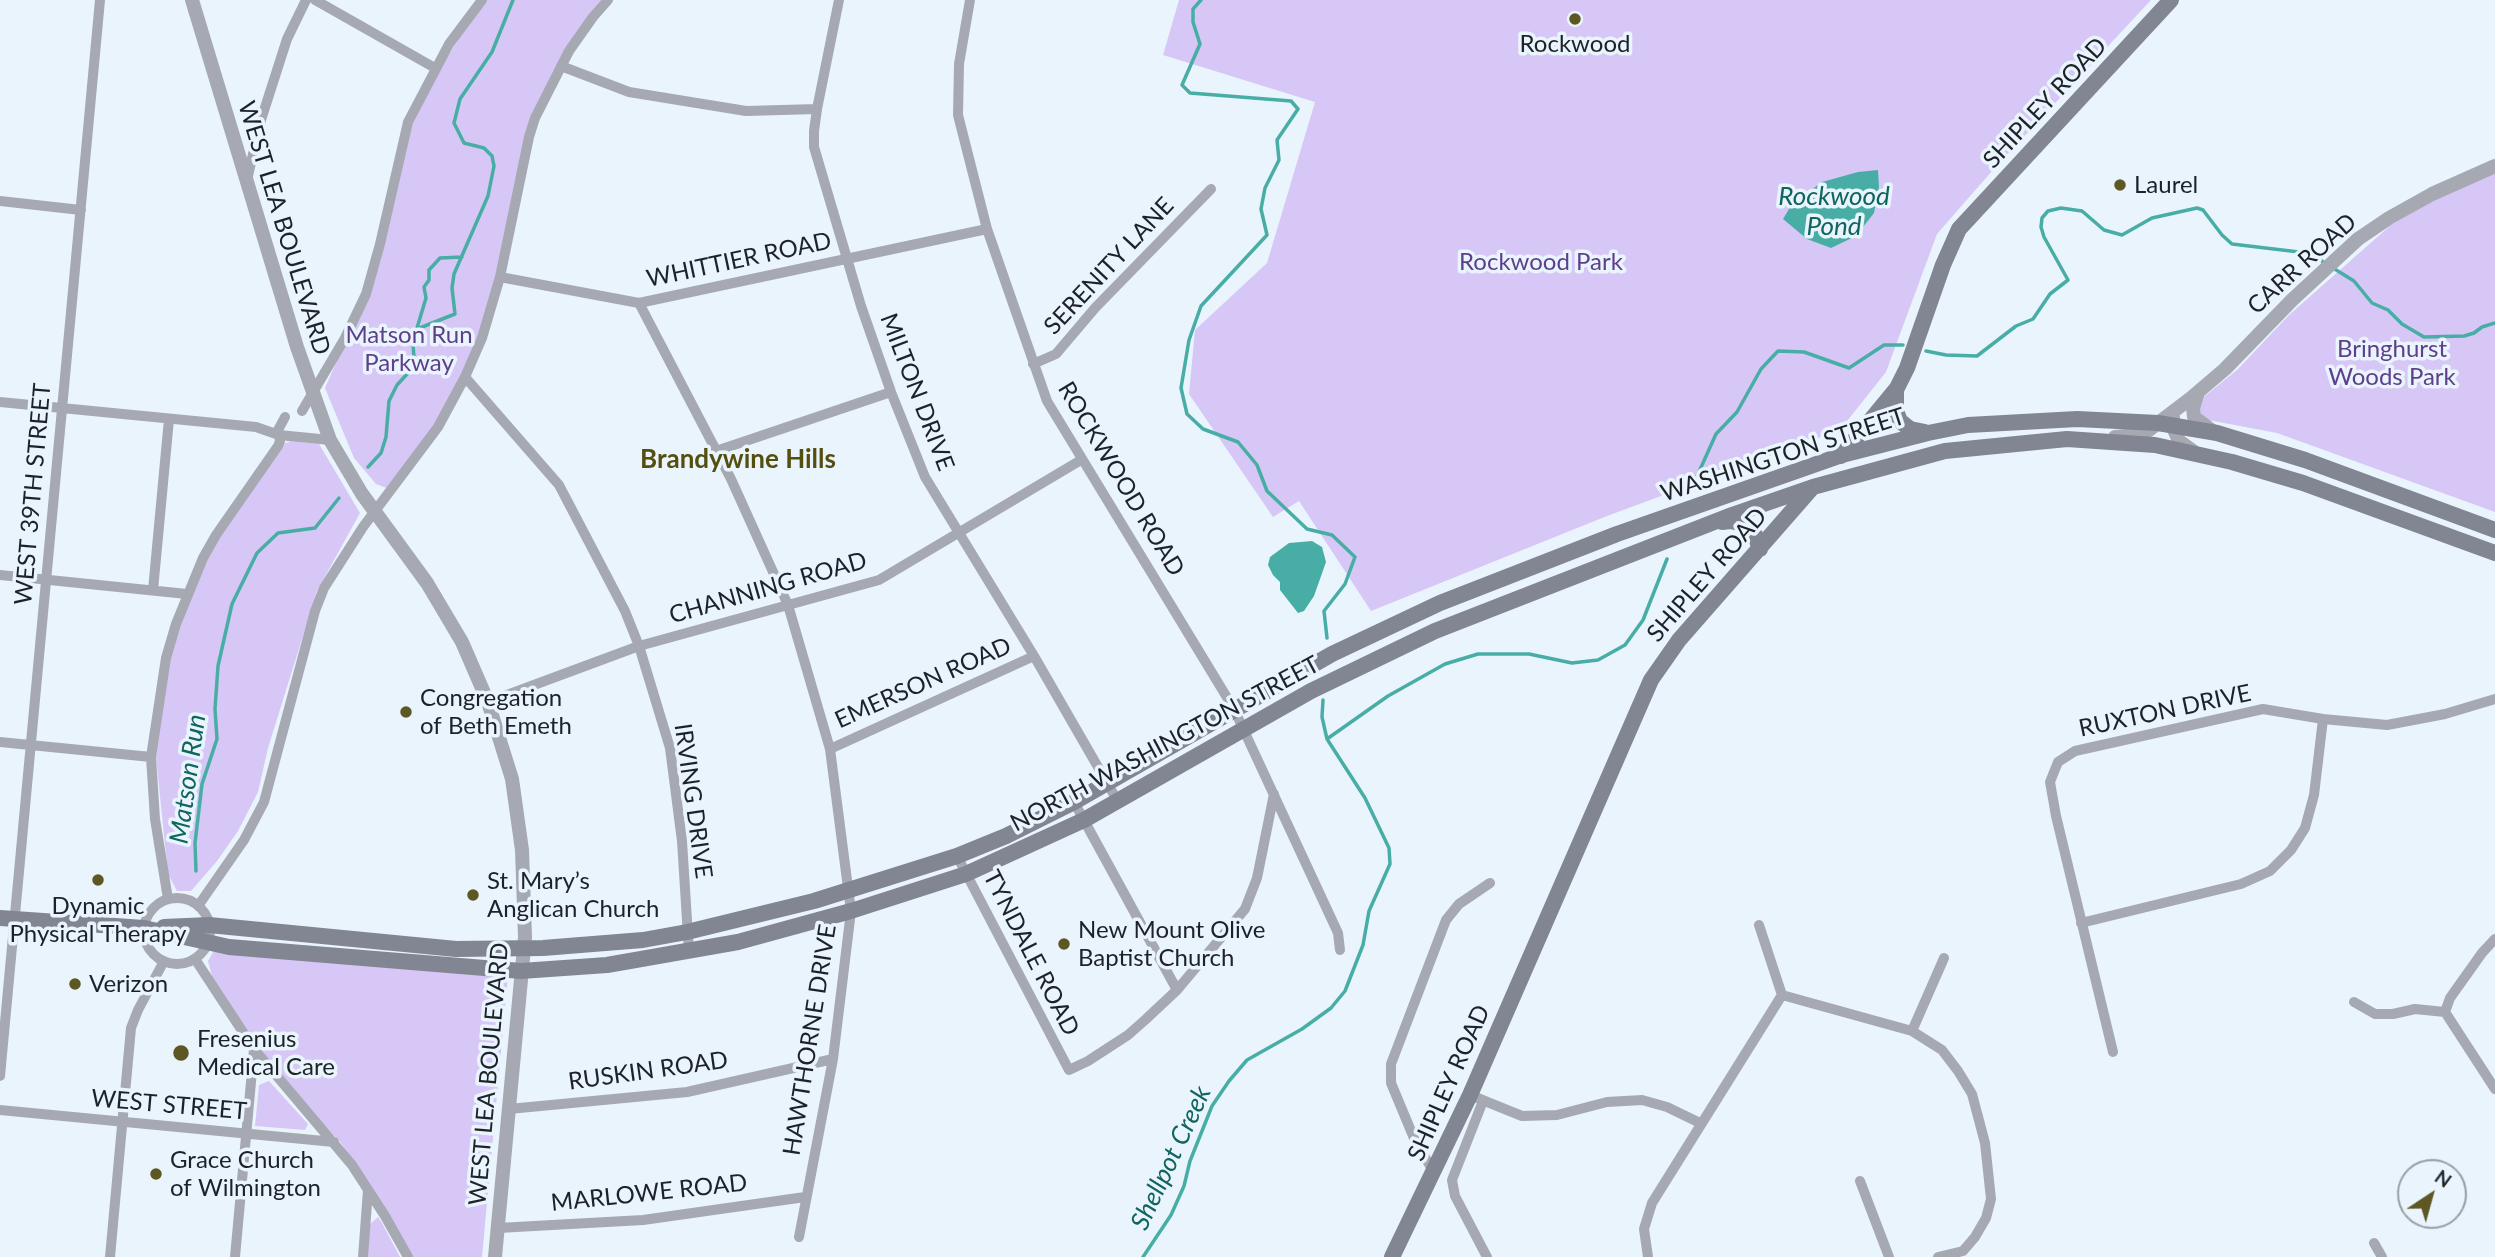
<!DOCTYPE html>
<html>
<head>
<meta charset="utf-8">
<style>
  body { margin:0 }
  #map { position:relative; width:2495px; height:1257px; overflow:hidden; background:#eaf4fd; font-family:Lato,sans-serif }
  canvas { display:block }
  .north { position:absolute; left:2397px; top:1159px; width:70px; height:70px; box-sizing:border-box; background:#eaf4fd; border:2px solid #98a0a7; border-radius:50%; rotate:36deg; font-size:19px; font-weight:700; line-height:28px; text-align:center; color:#1c2227 }
  .north::after { content:''; display:block; margin:auto; width:24px; height:32px; background:#5d5724; clip-path:polygon(50% 0,100% 100%,50% 72%,0 100%) }
</style>
</head>
<body>
<div id="map">
<canvas width="2495" height="1257"></canvas>
<div class="north">N</div>
</div>
<script>
const context = document.querySelector('canvas').getContext('2d');
context.lineJoin = 'round';
function fill(path, color) {
  context.fillStyle = color;
  context.fill(path, 'evenodd');
}
function toPath(rows) {
  const path = new Path2D();
  for (const r of rows) {
    if (r.length === 3) {
      path.moveTo(r[0] + r[2], r[1]);
      path.arc(r[0], r[1], r[2], 0, 2 * Math.PI);
      continue;
    }
    path.moveTo(r[0], r[1]);
    for (let i = 2; i < r.length; i += 2) path.lineTo(r[i], r[i + 1]);
  }
  return path;
}
function strokePath(path, color, width, dash) {
  context.strokeStyle = color;
  context.lineWidth = width;
  context.lineCap = dash ? 'butt' : 'round';
  context.setLineDash(dash || []);
  context.stroke(path);
}
function drawText(font, color, halo, rows, align = 'center') {
  context.font = font + ' Lato,sans-serif';
  context.lineWidth = 7;
  context.setLineDash([]);
  context.textBaseline = 'middle';
  context.strokeStyle = halo;
  context.fillStyle = color;
  for (const [text, x, y, turn = 0] of rows) {
    context.save();
    context.translate(x, y);
    context.rotate((+turn || 0) * Math.PI / 180);
    context.textAlign = isNaN(turn) ? turn : align;
    if (halo) context.strokeText(text, 0, 0);
    context.fillText(text, 0, 0);
    context.restore();
  }
}
fill(toPath([
  [482,0,608,0,593,17,529,137,500,277,465,377,392,490,376,484,354,458,325,388,366,294,408,122],
  [1179,0,2151,0,1992,171,1937,234,1886,372,1840,430,1607,516,1371,611,1299,501,1273,517,1189,394,1195,330,1267,263,1315,102,1163,55],
  [2495,173,2495,512,2277,433,2208,420,2202,416,2199,410,2205,396,2238,369,2289,315,2391,225,2437,198],
  [291,441,319,444,360,513,317,591,268,748,258,792,238,831,217,861,191,891,177,891,168,874,156,757,162,683,199,566,278,446],
  [215,949,508,975,482,1257,413,1257,384,1206,341,1143,299,1098,251,1037,213,980,208,961],
  [269,1081,308,1124,305,1130,255,1126,259,1085],
  [378,1217,382,1223,400,1257,367,1257,369,1225]
]), '#d6c7f6');
fill(toPath([
  [1878,170,1879,187,1874,213,1856,236,1831,248,1807,239,1783,219,1792,204,1822,182,1858,172],
  [1312,541,1322,547,1326,562,1314,596,1304,611,1298,613,1280,590,1280,582,1273,575,1268,565,1270,557,1289,543]
]), '#48aea5');
strokePath(toPath([
  [1201,0,1193,9,1193,22,1200,44,1182,85,1190,93,1291,101,1298,109,1277,140,1279,160,1265,188,1261,209,1267,235,1201,306,1189,340,1181,388,1187,414,1203,429,1238,442,1257,465,1267,491,1307,529,1332,535,1355,557,1345,584,1324,611,1327,638],
  [2333,268,2354,281,2372,303,2388,310,2402,324,2424,337,2464,336,2474,333,2482,327,2495,323],
  [417,328,426,298,424,287,429,280,429,270,440,258,462,257],
  [1926,351,1946,355,1977,356,2016,326,2033,319,2050,294,2068,280,2044,237,2041,227,2042,218,2048,211,2061,208,2082,211,2104,230,2122,235,2152,218,2197,208,2203,210,2222,235,2232,244,2299,252,2313,255,2326,264],
  [368,467,381,453,386,437,389,401,397,385,409,372,414,358,413,344,417,329,455,314,452,288,454,274,488,196,494,166,492,156,484,148,464,143,454,123,460,99,492,52,513,0],
  [1689,494,1716,434,1737,412,1761,369,1778,351,1804,352,1849,368,1884,345,1903,345],
  [1323,700,1322,717,1327,739],
  [196,871,195,843,202,784,217,739,215,709,218,666,232,604,257,553,278,533,315,528,339,498],
  [1143,1257,1171,1215,1184,1186,1190,1161,1212,1106,1229,1081,1247,1060,1302,1029,1331,1008,1345,991,1363,945,1369,911,1390,864,1389,848,1365,798,1327,739,1388,696,1445,664,1478,654,1529,654,1572,663,1598,660,1625,645,1643,620,1667,559]
]), '#48aea5', 3.5);
strokePath(toPath([
  [315,0,435,68],
  [839,0,817,109,814,131,814,147,861,306,891,392,925,477,1034,656,1117,800],
  [970,0,959,64,958,115,987,229,1047,401,1234,709,1338,933,1340,950],
  [561,66,629,92,746,111,817,109],
  [247,180,261,120,287,39,306,0],
  [0,201,81,210],
  [500,277,639,303,987,229],
  [639,303,731,479,788,605,830,749,851,911,833,1059,799,1237],
  [1033,364,1056,354,1095,308,1211,189],
  [465,377,559,485,625,611,639,646,670,748,682,841,689,952],
  [0,402,256,427,279,435,330,440],
  [302,411,345,338,366,294,380,244,408,122,449,44,482,0],
  [716,451,891,392],
  [0,575,187,594],
  [153,590,169,419],
  [488,702,639,646,879,580,1081,460],
  [0,742,151,757],
  [830,749,1034,656],
  [1074,802,1177,990],
  [957,856,1069,1070,1088,1061,1128,1035,1145,1020,1177,990,1245,909,1257,878,1274,794],
  [177,931,33],
  [168,899,155,819,151,757,166,658,176,624,203,558,216,535,278,446,280,441,278,430,285,417],
  [198,906,244,840,264,802,315,611,324,588,363,527,438,427,465,377,482,338,500,277,529,137,535,118,569,51,593,17,608,0],
  [2081,923,2241,884,2270,871,2291,850,2305,828,2314,795,2323,719],
  [195,959,254,1049,352,1165,385,1216,408,1257],
  [1782,995,1912,1031,1942,1050,1958,1071,1972,1094,1985,1143,1991,1199,1986,1218,1975,1237,1963,1251,1938,1257],
  [2354,1002,2375,1014,2393,1014,2415,1009,2445,1012,2495,1089],
  [2445,1012,2450,998,2482,953,2495,939],
  [1912,1031,1944,958],
  [2113,1052,2056,816,2050,782,2058,762,2075,751,2263,709,2323,719,2387,725,2445,714,2495,699],
  [0,1076,100,0],
  [1470,1095,1522,1116,1557,1115,1607,1102,1642,1100,1667,1107,1700,1123],
  [1483,1101,1452,1180,1455,1196,1487,1257],
  [509,1109,687,1092,833,1059],
  [0,1110,334,1142],
  [1434,1172,1416,1143,1391,1083,1391,1064,1446,920,1459,904,1490,883],
  [1860,1181,1889,1257],
  [498,1228,643,1220,805,1197],
  [2374,1243,2382,1257],
  [110,1257,131,1028,138,1010,164,961],
  [235,1257,254,1049],
  [363,1257,368,1190],
  [1648,1257,1644,1229,1652,1203,1782,995,1759,925]
]), '#a6a9b1', 10);
strokePath(toPath([
  [192,0,297,347,330,440,362,494,427,583,462,642,488,702,512,779,522,850,525,937,495,1257],
  [2198,393,2193,408,2194,417,2214,432],
  [2173,416,2172,425,2179,441,2194,452],
  [2115,437,2137,435,2149,430,2191,398,2225,369,2292,300,2358,239,2389,218,2432,194,2495,166]
]), '#a6a9b1', 14);
strokePath(toPath([
  [1896,390,1896,411,1900,421,1910,429,1925,432],
  [1841,456,1897,388,1907,368,1943,265,1959,229,2171,0],
  [1722,522,1731,521,1747,525,1755,535,1760,549],
  [0,918,144,928,229,947,521,971,607,965,738,942,851,911,966,874,1084,820,1311,691,1435,631,1732,515,1813,487,1945,451,2067,439,2155,445,2232,462,2303,483,2495,553],
  [164,927,209,925,456,949,543,948,643,940,687,932,814,901,957,856,1006,836,1074,802,1332,654,1440,603,1617,534,1842,455,1928,433,1968,425,2077,419,2158,423,2217,433,2305,460,2495,530],
  [1392,1257,1470,1095,1651,680,1679,640,1812,488]
]), '#828692', 16);
for (const [x, y, r, color] of [
  [1575,19,7,"#5d5724"],
  [2120,185,7,"#5d5724"],
  [406,712,7,"#5d5724"],
  [98,880,7,"#5d5724"],
  [473,895,7,"#5d5724"],
  [1064,944,7,"#5d5724"],
  [75,984,7,"#5d5724"],
  [181,1053,9,"#5d5724"],
  [156,1174,7,"#5d5724"]
]) {
  const dot = new Path2D();
  dot.arc(x, y, r, 0, 2 * Math.PI);
  context.fillStyle = color;
  context.fill(dot);
  strokePath(dot, '#eaf4fd', 2.5);
}
drawText('24px', '#1c2227', '#eaf4fd', [
  ["Rockwood",1575,44,"center"],
  ["Laurel",2134,185],
  ["Congregation",420,698],
  ["of Beth Emeth",420,726],
  ["St. Mary’s",487,881],
  ["Anglican Church",487,909],
  ["Dynamic",98,906,"center"],
  ["Physical Therapy",98,934,"center"],
  ["New Mount Olive",1078,930],
  ["Baptist Church",1078,958],
  ["Verizon",89,984],
  ["Fresenius",197,1039],
  ["Medical Care",197,1067],
  ["Grace Church",170,1160],
  ["of Wilmington",170,1188]
], 'left');
drawText('24px', '#1c2227', '#eaf4fd', [
  ["SHIPLEY ROAD",2045,103,-47],
  ["WEST LEA BOULEVARD",284,228,73],
  ["WHITTIER ROAD",739,260,-12],
  ["CARR ROAD",2302,264,-42],
  ["SERENITY LANE",1109,266,-47],
  ["MILTON DRIVE",917,392,69],
  ["WASHINGTON STREET",1783,455,-18],
  ["ROCKWOOD ROAD",1121,479,59],
  ["WEST 39TH STREET",33,494,-85],
  ["SHIPLEY ROAD",1707,575,-49],
  ["CHANNING ROAD",768,588,-16],
  ["EMERSON ROAD",923,683,-24],
  ["RUXTON DRIVE",2165,711,-12],
  ["NORTH WASHINGTON STREET",1165,744,-28],
  ["IRVING DRIVE",693,801,82],
  ["TYNDALE ROAD",1031,953,63],
  ["HAWTHORNE DRIVE",810,1040,-81],
  ["RUSKIN ROAD",648,1071,-8],
  ["WEST LEA BOULEVARD",489,1074,-85],
  ["SHIPLEY ROAD",1449,1083,-66],
  ["WEST STREET",169,1105,5],
  ["MARLOWE ROAD",649,1193,-6]
]);
drawText('24px', '#5e3f8c', '#eaf4fd', [
  ["Rockwood Park",1541,262],
  ["Matson Run",409,335],
  ["Parkway",409,363],
  ["Bringhurst",2392,349],
  ["Woods Park",2392,377]
]);
drawText('italic 26px', '#11655f', '#eaf4fd', [
  ["Rockwood",1834,197],
  ["Pond",1834,227],
  ["Matson Run",188,779,-82],
  ["Shellpot Creek",1171,1158,-65]
]);
drawText('bold 26px', '#544e0f', '#eaf4fd', [
  ["Brandywine Hills",738,460]
]);
</script>
</body>
</html>
